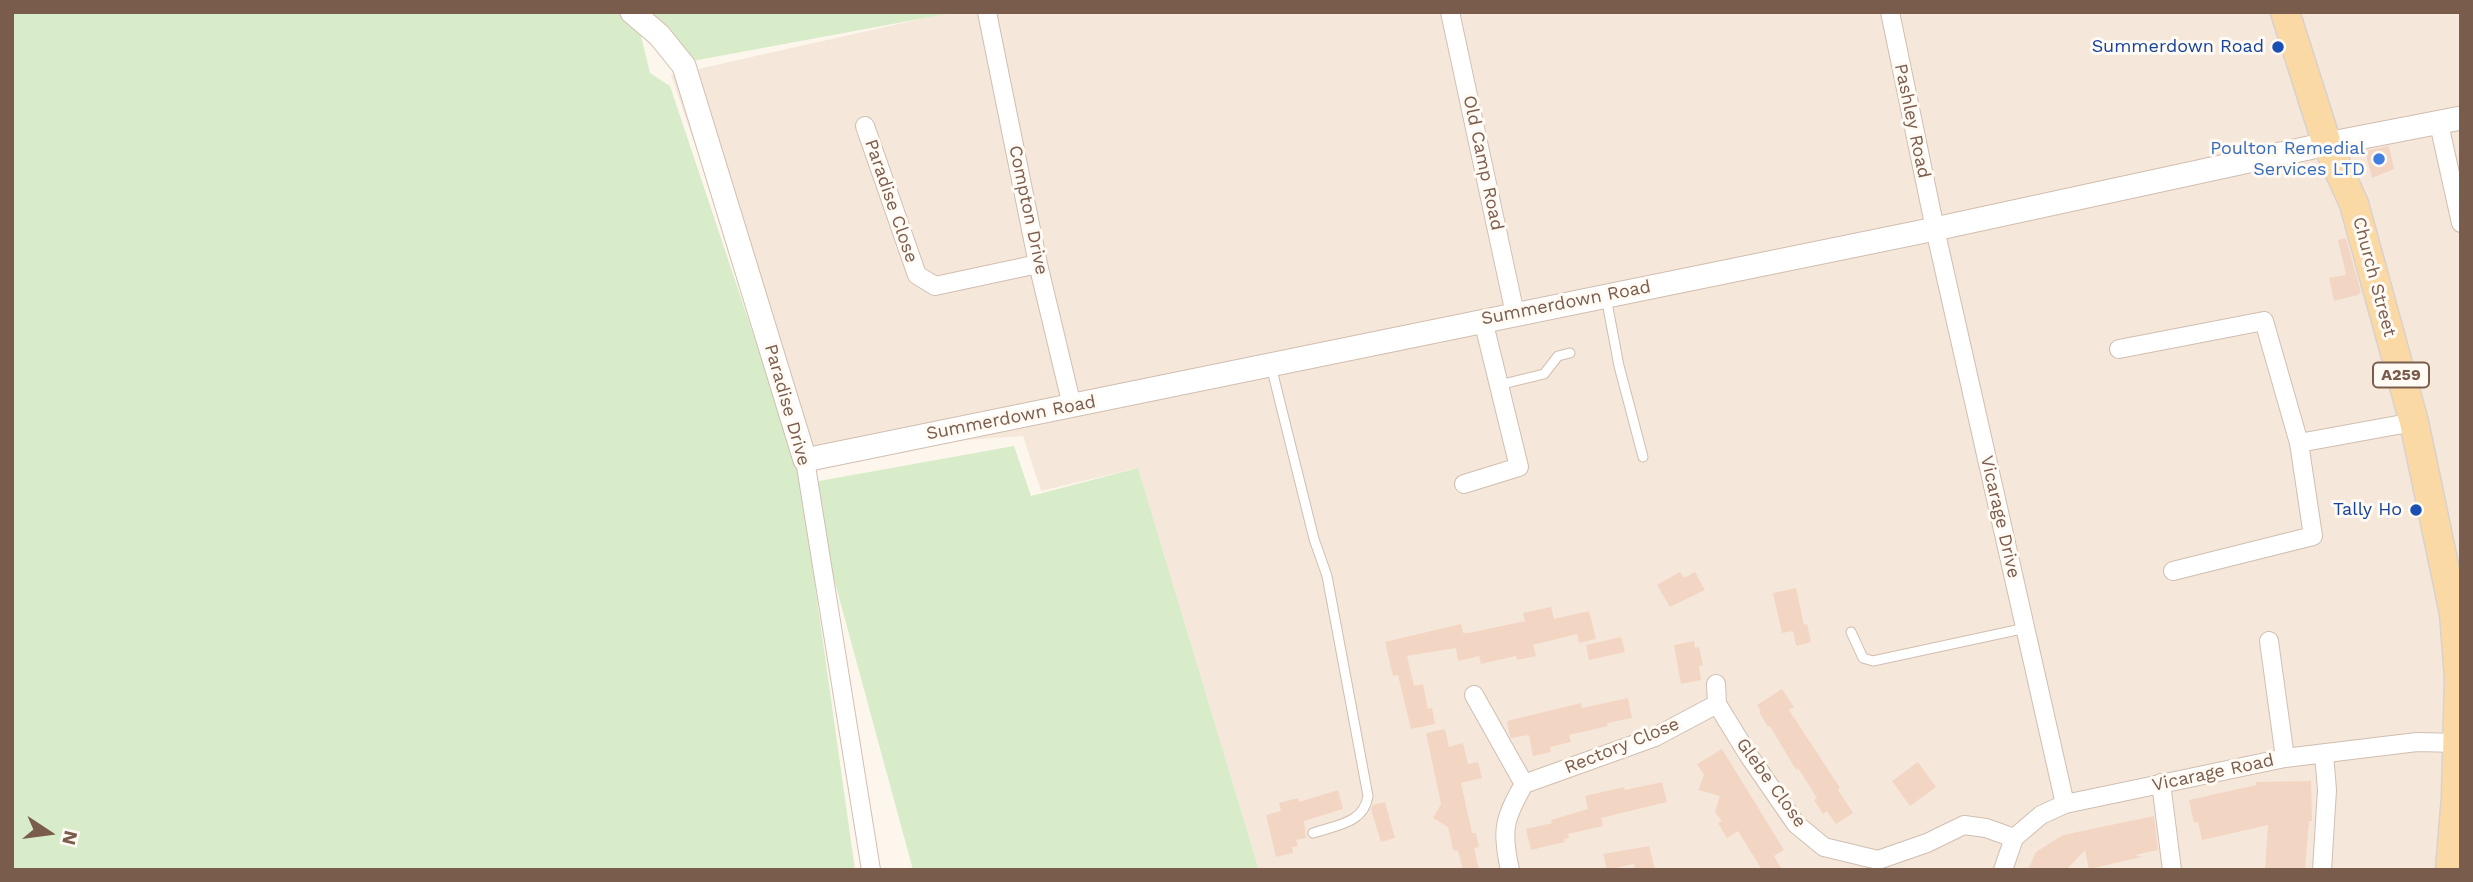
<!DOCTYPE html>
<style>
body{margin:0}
#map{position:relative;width:2473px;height:882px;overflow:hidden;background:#fdf6ec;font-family:"Work Sans",sans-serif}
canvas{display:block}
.frame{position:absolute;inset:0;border:14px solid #7a5c4d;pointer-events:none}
.north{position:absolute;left:14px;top:798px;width:70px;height:70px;-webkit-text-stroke:5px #fffaf3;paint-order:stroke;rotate:103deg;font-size:19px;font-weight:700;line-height:28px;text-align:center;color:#7a5c4d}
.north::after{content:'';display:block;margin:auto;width:24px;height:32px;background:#7a5c4d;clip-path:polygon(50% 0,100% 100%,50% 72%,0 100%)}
</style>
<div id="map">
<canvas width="2473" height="882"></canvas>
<div class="frame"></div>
<div class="north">N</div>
</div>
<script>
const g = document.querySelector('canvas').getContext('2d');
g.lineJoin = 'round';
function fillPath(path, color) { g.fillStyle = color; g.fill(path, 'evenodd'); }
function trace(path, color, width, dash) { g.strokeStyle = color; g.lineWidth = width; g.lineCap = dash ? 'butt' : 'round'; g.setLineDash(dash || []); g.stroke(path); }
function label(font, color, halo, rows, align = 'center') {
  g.font = font + ' "Work Sans",sans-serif'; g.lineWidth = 6; g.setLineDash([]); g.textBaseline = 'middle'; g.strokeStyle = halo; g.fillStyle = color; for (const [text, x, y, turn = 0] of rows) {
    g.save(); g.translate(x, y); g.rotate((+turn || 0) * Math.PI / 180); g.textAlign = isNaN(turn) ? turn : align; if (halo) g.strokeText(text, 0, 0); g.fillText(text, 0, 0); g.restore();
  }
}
fillPath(new Path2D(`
 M952 12H2461V870H1259L1138 468 1041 491 1023 436 800 452 671 75Z`), '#f5e8da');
fillPath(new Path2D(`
 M12 12H635L650 73 670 86 799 471 855 870H12Z
 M638 12H952V13L676 64Z
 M1014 446 1031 496 1138 468 1259 870H913L808 483Z`), '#d8ecc9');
fillPath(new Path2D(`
 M2389 146 2394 169 2372 178 2365 151Z
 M2346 238 2361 292 2358 295 2334 301 2329 278 2346 275 2338 240Z
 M1680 572 1684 578 1695 572 1705 590 1670 607 1657 585Z
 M1796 588 1804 625 1807 624 1811 642 1796 646 1793 631 1782 633 1773 593Z
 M1551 607 1554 619 1589 611 1596 639 1579 643 1577 634 1533 645 1536 656 1517 660 1516 656 1481 664 1479 656 1458 661 1456 648 1407 656 1414 686 1423 684 1428 709 1432 708 1435 724 1411 729 1398 675 1393 676 1385 642 1461 624 1463 633H1469L1525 621 1523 613Z
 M1621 637 1625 652 1589 660 1586 645Z
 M1694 641 1695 648 1699 647 1703 665 1699 666 1701 680 1681 684 1674 645Z
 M1782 689 1794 707 1789 710 1840 788 1838 790 1853 813 1836 824 1827 811 1823 814 1814 800 1817 798 1798 768 1796 770 1770 726 1768 727 1759 712 1761 711 1757 705Z
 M1628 698 1632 718 1607 723 1608 726 1569 735 1571 742 1550 747 1551 752 1533 756 1529 735 1511 738 1510 736 1507 721 1581 703 1582 708Z
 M1445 729 1449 747 1463 743 1468 764 1478 762 1482 778 1461 783 1472 833H1476L1479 847 1474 848 1479 870H1463L1458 851 1453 850 1448 827 1433 818 1441 804 1426 733Z
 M1722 749 1784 850 1774 856 1782 870H1762L1738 831 1727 838 1718 823 1722 821 1715 812 1720 796 1698 790 1704 775 1697 764Z
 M1918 762 1936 787 1910 806 1892 781Z
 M2311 781 2312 821H2309L2305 870H2265L2268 825 2202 840 2198 822 2194 823 2189 800 2256 785V782Z
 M1662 782 1667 802 1601 818 1603 826 1568 834 1569 838 1564 839 1565 842 1531 850 1526 829 1552 823 1551 820 1588 809 1585 796 1624 787 1625 790Z
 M1338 790 1343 809 1304 821 1306 838 1296 840 1298 846 1292 847 1293 853 1276 857 1266 815 1281 811 1279 803 1298 798 1299 802Z
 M1385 802 1395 838 1381 842 1371 809 1373 805Z
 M2154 816 2158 850 2135 855 2142 857 2089 869 2085 850 2066 870H2028L2036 852 2063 835Z
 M1649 846 1655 870H1635L1634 864 1607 870 1603 854Z`), '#f3d5c3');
const service = new Path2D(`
 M1606 297 1619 366 1643 457
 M1271 366 1314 539 1327 576 1368 796C1364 823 1337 825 1313 833
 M1499 385 1544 374 1558 356 1570 353
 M1851 632 1863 658 1873 661 2026 628`);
const minor = new Path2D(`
 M987 12 1038 264 1072 406
 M1450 12 1515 314
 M1890 12 1935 229 2065 804
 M2439 124 2461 223
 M865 126 917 275 935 286 1038 264
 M2119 349 2264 321 2299 443 2414 422
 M805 460 871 870
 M1464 484 1519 467 1483 320
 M2173 571 2313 536 2299 443
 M2269 641 2285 758
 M1716 684 1717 704 1749 756 1796 824 1824 847 1878 860 1927 843 1964 825 1986 828 2014 838
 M1474 695 1524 784 1655 737 1717 704
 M2161 783 2172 870
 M1510 870C1501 830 1504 819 1524 784
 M2003 870 2014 838 2041 815 2065 804 2285 758 2417 742 2458 743
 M2322 870 2327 790 2324 754`);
const tertiary = new Path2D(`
 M632 12 659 35 684 66 805 460 1935 229 2327 144 2461 118`);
const primary = new Path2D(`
 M2285 12 2327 144 2354 204 2414 422 2454 613 2459 678 2456 797 2450 870`);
trace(service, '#d1beb0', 11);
trace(minor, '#d1beb0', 20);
trace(tertiary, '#d1beb0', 25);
trace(primary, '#dad1cd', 31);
trace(service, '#fff', 9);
trace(minor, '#fff', 18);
trace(tertiary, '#fff', 23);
trace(primary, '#fbd9a5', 28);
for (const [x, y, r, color] of [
 [2278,47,7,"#1a4fb4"],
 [2379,159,7,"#3f7fe0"],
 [2416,510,7,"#1a4fb4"]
]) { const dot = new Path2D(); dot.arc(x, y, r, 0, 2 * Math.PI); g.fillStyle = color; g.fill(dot); trace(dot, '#fffaf3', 2.5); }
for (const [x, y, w] of [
 [2401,375,56]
]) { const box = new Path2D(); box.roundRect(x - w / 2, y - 12.5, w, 25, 5); g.fillStyle = '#fffaf3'; g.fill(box); trace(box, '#7a5c4d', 2); }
label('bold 16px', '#7a5c4d', null, [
 ["A259",2401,375]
]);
label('18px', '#164399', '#fffaf3', [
 ["Summerdown Road",2264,47],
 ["Tally Ho",2402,510]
], 'right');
label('18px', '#7a5c4d', '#fffaf3', [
 ["Pashley Road",1912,121,78],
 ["Old Camp Road",1483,163,78],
 ["Paradise Close",891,201,71],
 ["Compton Drive",1028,210,78],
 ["Church Street",2374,277,75],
 ["Summerdown Road",1566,303,-11],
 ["Paradise Drive",787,405,74],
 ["Summerdown Road",1011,418,-11],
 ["Vicarage Drive",2000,517,77],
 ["Rectory Close",1622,746,-22],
 ["Vicarage Road",2213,773,-12],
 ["Glebe Close",1771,783,54]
]);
label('18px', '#366cbe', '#fffaf3', [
 ["Poulton Remedial",2365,149],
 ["Services LTD",2365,170]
], 'right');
</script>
